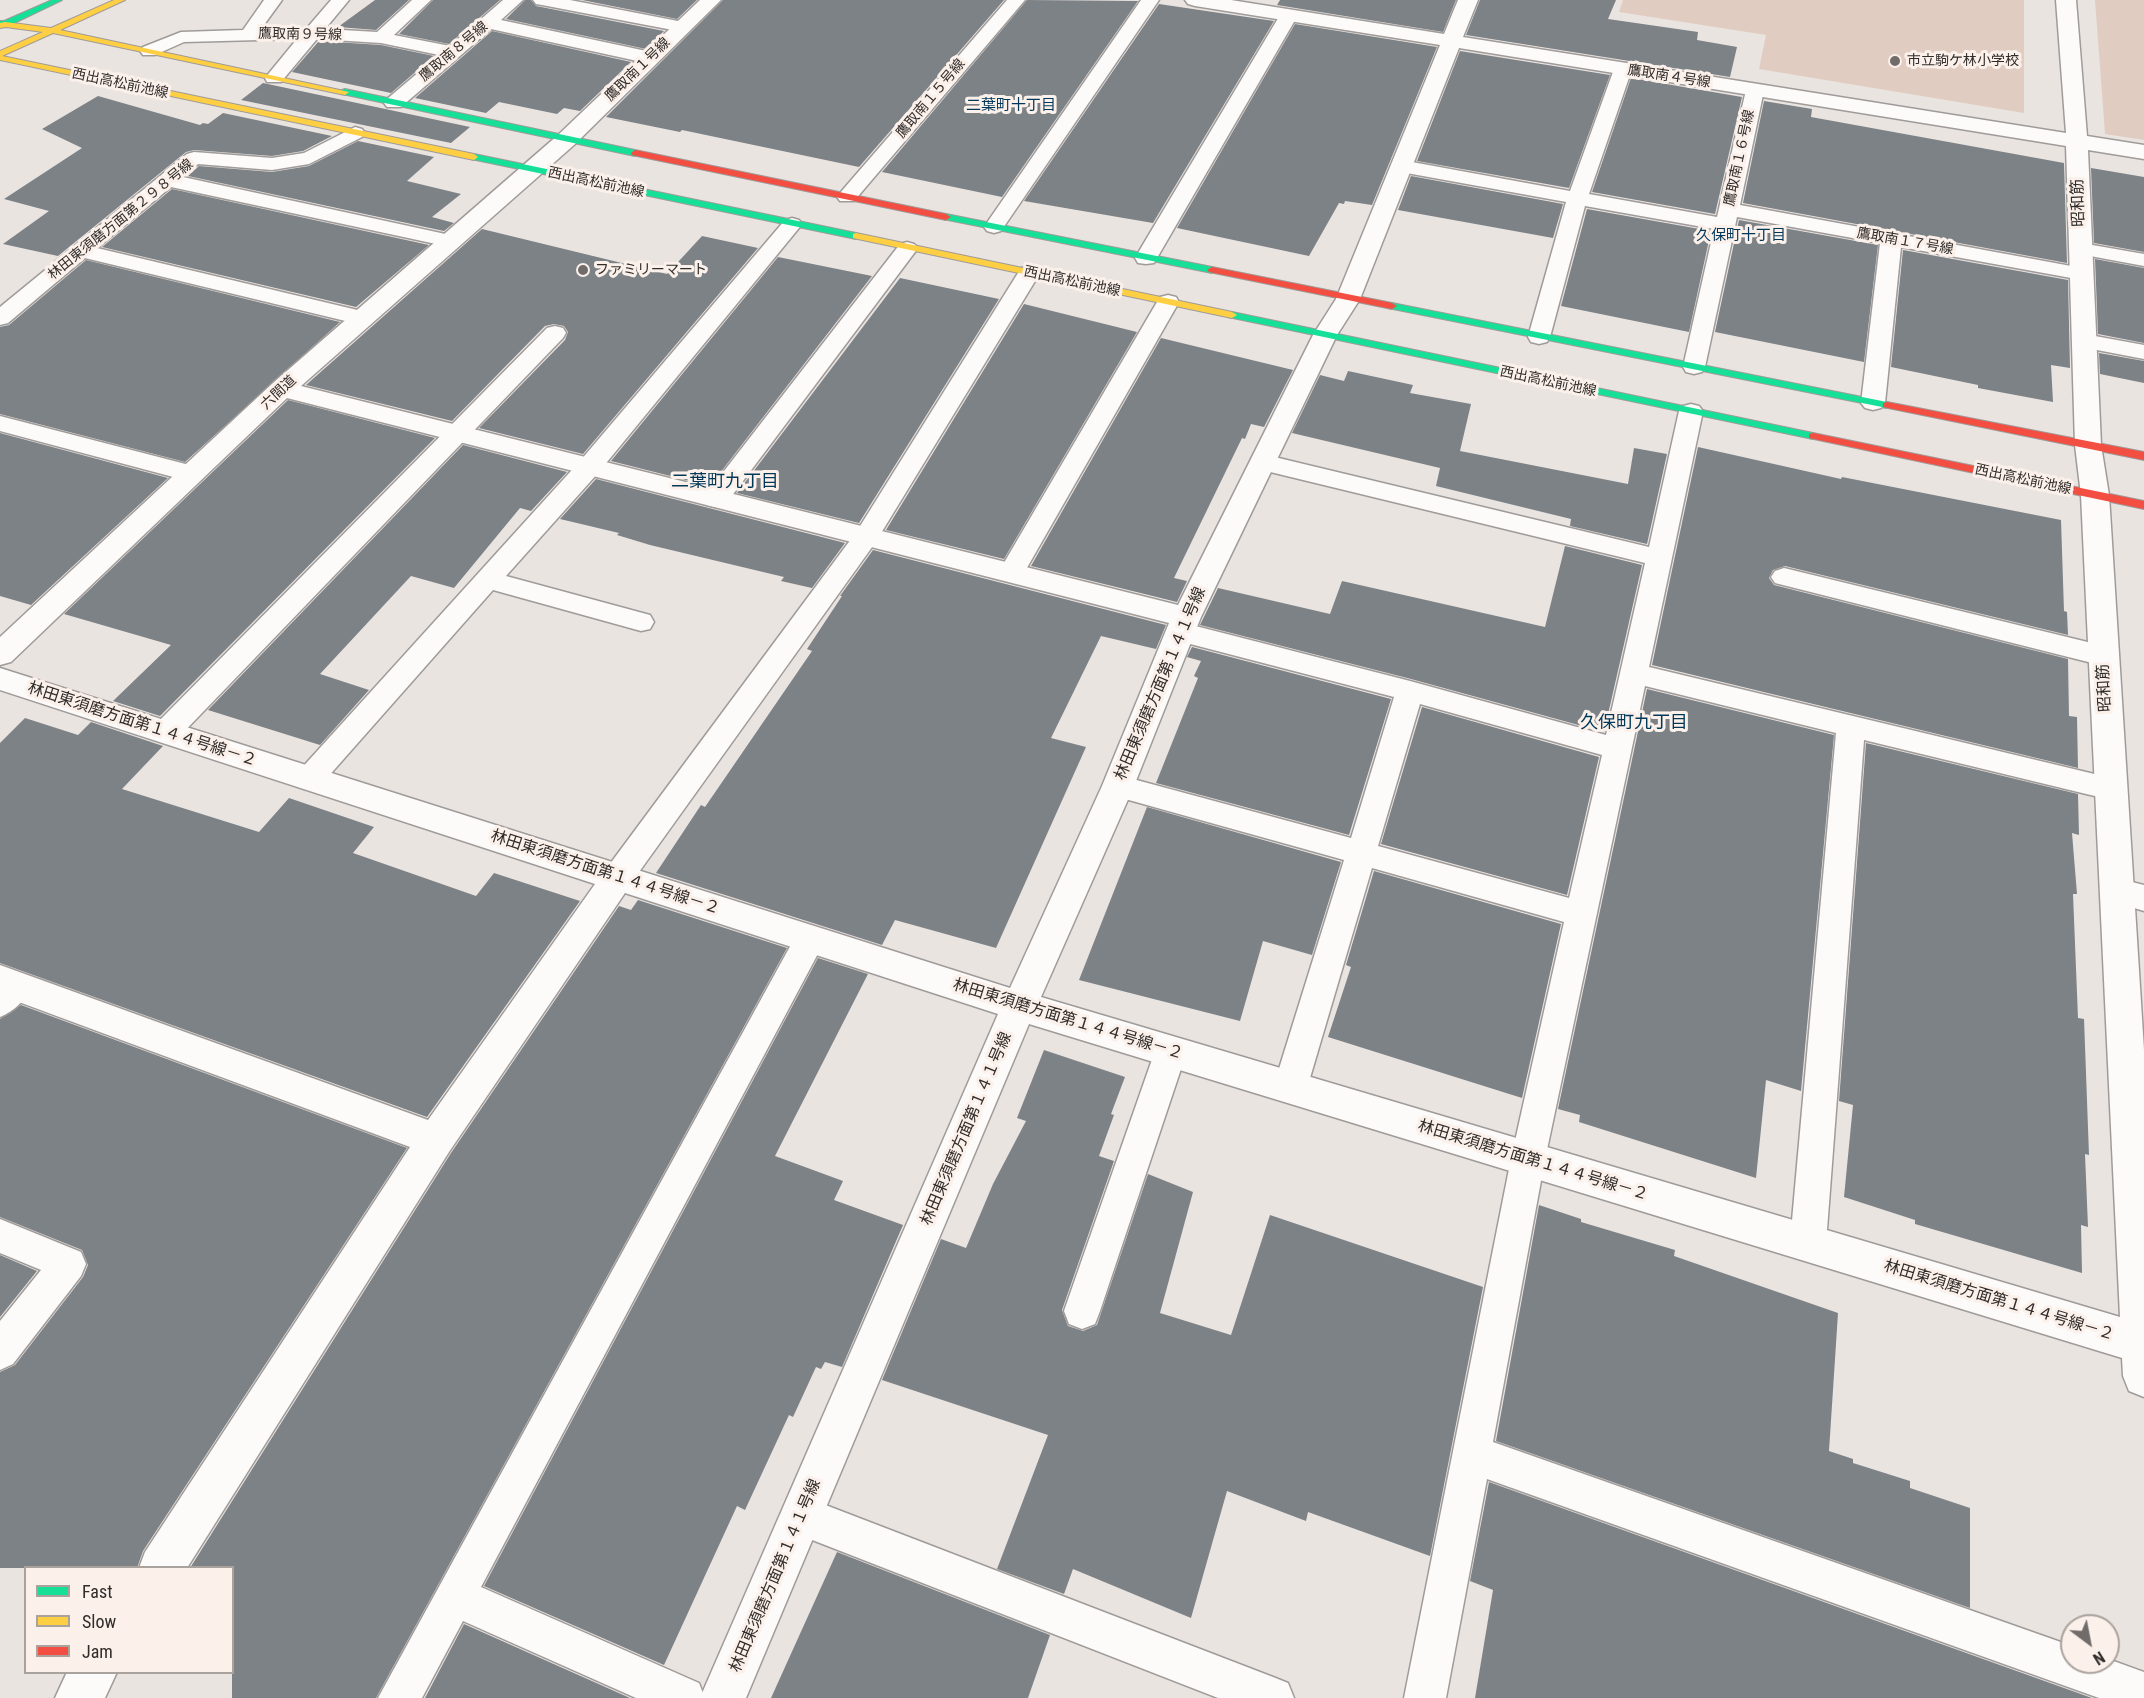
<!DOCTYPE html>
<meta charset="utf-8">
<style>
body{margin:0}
#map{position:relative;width:2144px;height:1698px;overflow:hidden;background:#eae4e1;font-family:"Roboto Condensed",sans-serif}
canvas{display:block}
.legend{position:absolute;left:24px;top:1566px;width:210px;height:108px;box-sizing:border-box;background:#fbf0ea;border:2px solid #aaa29d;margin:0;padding:8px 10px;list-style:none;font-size:18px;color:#302c2a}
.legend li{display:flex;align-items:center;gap:12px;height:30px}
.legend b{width:30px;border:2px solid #aaa29d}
.north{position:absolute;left:2060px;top:1614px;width:60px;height:60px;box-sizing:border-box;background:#fbf0ea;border:2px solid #aaa29d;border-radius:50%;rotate:148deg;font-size:16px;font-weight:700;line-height:24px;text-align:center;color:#302c2a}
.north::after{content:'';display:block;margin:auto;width:21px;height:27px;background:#716c6a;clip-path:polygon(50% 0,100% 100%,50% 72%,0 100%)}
</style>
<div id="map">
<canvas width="2144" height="1698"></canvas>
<ul class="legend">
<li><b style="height:8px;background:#16e098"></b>Fast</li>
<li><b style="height:8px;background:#ffcf43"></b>Slow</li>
<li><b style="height:8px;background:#f24e42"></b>Jam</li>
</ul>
<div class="north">N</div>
</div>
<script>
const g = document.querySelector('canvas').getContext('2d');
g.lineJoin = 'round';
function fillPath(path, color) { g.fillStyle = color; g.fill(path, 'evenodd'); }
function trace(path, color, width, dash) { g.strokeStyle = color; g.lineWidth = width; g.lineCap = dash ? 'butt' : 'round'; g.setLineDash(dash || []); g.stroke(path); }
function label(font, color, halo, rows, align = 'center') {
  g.font = font + ' "Roboto Condensed","Noto Sans JP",sans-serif'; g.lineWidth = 6; g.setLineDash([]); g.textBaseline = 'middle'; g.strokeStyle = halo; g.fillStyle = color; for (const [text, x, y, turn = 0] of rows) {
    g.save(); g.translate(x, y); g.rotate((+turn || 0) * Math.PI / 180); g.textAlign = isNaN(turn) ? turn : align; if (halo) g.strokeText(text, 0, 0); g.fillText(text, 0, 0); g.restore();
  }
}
fillPath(new Path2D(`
 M1623 0H2024V113L1759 69 1766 35 1619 12Z
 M2095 0H2144V140L2105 134Z`), '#e1ccc2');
fillPath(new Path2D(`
 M375 0H409L376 30 338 27Z
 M433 0H500L449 44 399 34Z
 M525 0H531L536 6 664 31 646 49 506 19Z
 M582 0H697L677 19Z
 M723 0H1004L859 167 682 130 680 132 606 117Z
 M1027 0 1138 1 1002 197 882 172Z
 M1280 0H1456L1443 32 1277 5Z
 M1480 0H1616L1608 19 1698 32 1697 40 1737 47 1730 77 1466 35Z
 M1159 4 1274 21 1153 223 1024 201Z
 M1295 24 1437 47 1372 205 1345 201 1344 204 1339 203 1309 256 1177 228Z
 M492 31 631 62 580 111 564 108 557 114 499 102 486 113 415 98Z
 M319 41 381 45 434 56 391 93 292 72Z
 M1460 51 1610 75 1569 188 1417 161Z
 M1631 78 1742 97 1715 214 1592 192Z
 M263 83 470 127 451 143 241 100Z
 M98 96 200 125 203 123 208 124 223 113 332 136 303 151 272 156 194 150 186 152 58 256 3 244 49 211 4 199 82 148 42 129Z
 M1764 101 1812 109 1811 117 2064 163 2067 263 1743 203Z
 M358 141 434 157 407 181 461 194 432 217 454 223 444 231 188 176 199 166 272 172 309 166Z
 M2091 168 2144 177V252L2094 243Z
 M1411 176 1563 204 1553 238 1398 210Z
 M172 189 429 245 356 307 102 247Z
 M1587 209 1711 231 1689 332 1561 306Z
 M1739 220 1878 245 1864 362 1715 332Z
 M482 229 667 274 702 236 758 248 583 454 479 428 565 340 568 332 564 326 554 324 545 326 452 421 306 385Z
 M1903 250 2068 280 2070 368 2051 365 2053 402 1978 388V385L1891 367Z
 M778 257 872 276 710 486 611 461Z
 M2095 259 2144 268V343L2098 334Z
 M86 260 340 322 185 462 0 414V327L9 325Z
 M900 278 999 299 859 523 737 493Z
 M1024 304 1137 332 1004 559 886 530Z
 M1161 338 1293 370 1264 427 1251 424 1245 439 1242 438 1174 578 1187 581 1177 602 1031 566Z
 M2099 353 2144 361V383L2100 374Z
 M1348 371 1413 385 1410 393 1471 404 1460 451 1628 484 1634 448 1667 454 1647 544 1570 526 1571 519 1436 486 1440 468 1292 433 1320 375 1344 381Z
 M288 400 435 438 160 716 113 701 171 645 64 614Z
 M0 433 168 478 31 605 0 596Z
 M463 445 567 472 531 511 520 508 454 588 411 576 320 674 369 690 320 745 208 710Z
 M1698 447 1841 479 1842 477 2061 520 2064 611 2067 612 2068 635 1785 566 1773 570 1769 578 1774 585 2068 659 2069 716 2077 717 2078 768 1652 665Z
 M596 479 845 543 812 588 781 581 784 577 650 545 617 535 619 533 560 519Z
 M1565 546 1642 565 1604 732 1411 679 1200 625 1218 588 1330 614 1342 581 1545 627Z
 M873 550 1166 625 1156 649 1101 636 1051 738 1086 747 996 948 895 920 882 945 656 873 701 805 705 807 812 651 807 649 842 596H840Z
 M1192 647 1391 699 1349 835 1156 783 1198 678 1194 676 1201 661 1187 657Z
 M1647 689 1834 735 1801 1091 1766 1080 1756 1178 1579 1122 1580 1115 1558 1109Z
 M1422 707 1599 757 1567 895 1381 844Z
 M25 718 78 735 91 722 163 746 122 789 259 832 289 798 374 827 353 853 476 896 494 873 580 901 427 1117 0 963V743Z
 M1866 743 2078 794 2079 835 2072 833 2077 894H2073L2078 1018 2084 1019 2089 1155 2085 1154 2088 1227 2081 1225 2082 1273 1915 1224V1220L1844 1197 1853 1105 1839 1101Z
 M1147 807 1341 862 1312 955 1263 941 1240 1021 1079 980Z
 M1374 871 1561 924 1522 1098 1328 1037 1351 967 1346 965Z
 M638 900 787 948 376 1698H232V1568H190L451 1153 619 906 631 910Z
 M818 958 868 974 775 1156 843 1181 834 1200 903 1225 842 1367 825 1362 821 1369 816 1367 793 1417 789 1415 745 1510 737 1506 664 1665 484 1586Z
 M21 1005 407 1148 143 1551 137 1568H0V1372L15 1365 83 1277 88 1265 82 1250 0 1217V1019Z
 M1044 1050 1125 1077 1111 1114 1114 1115 1099 1156 1114 1161 1062 1310 1068 1326 1083 1331 1097 1325 1148 1174 1193 1192 1160 1313 1231 1335 1270 1215 1483 1287 1430 1556 1308 1512 1306 1521 1227 1491 1191 1618 1073 1569 1064 1594 997 1569 1048 1435 882 1380 941 1239 966 1248 993 1184 1026 1121 1017 1118Z
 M1539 1205 1581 1219V1222L1675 1250 1674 1256 1838 1313 1829 1451 1853 1459V1463L1910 1481V1488L1970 1508V1608L1496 1441Z
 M0 1255 37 1271 0 1317Z
 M1489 1482 2092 1698H1475L1493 1590 1470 1581Z
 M837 1552 1050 1635 1028 1698H771Z
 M464 1624 630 1698H425Z`), '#7d8286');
const lane = new Path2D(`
 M264 0H282L261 29 307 28 331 0H349L325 29 377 32 412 0H431L394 35 450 46 503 0H523L501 20 651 52 657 54 660 58 657 62 651 64 491 29 401 107H387L384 103 387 99 439 55 381 43 317 39 281 82H267L265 78 297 39 184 42 155 55H143L140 51 143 47 181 32 243 30Z
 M533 0H570L683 22 689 23 692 27 689 31 683 32 542 5 536 4Z
 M1007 0H1025L854 201H840L837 197 840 193Z
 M1141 0H1159L1001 231 994 233 987 231 984 227Z
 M1289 10 1295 11 1298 15 1157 258 1154 263 1146 264 1138 263 1135 258 1280 15 1283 11Z
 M1623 63 1630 65 1632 69 1589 194 1717 217 1746 90 1748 86H1762L1764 90 1740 205 2082 268 2090 269 2093 274 2090 279 2082 280 1901 247 1885 403 1881 408 1873 410 1865 408 1861 403 1880 243 1737 217 1705 367 1702 372 1694 374 1686 372 1683 367 1714 229 1585 206 1550 337 1547 342 1539 344 1531 342 1528 337 1566 202 1401 172 1394 170 1391 166 1394 162 1401 160 1570 191 1614 69 1616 65Z
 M355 127 362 129 365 133 362 137 309 164 272 170 198 164 183 177 450 235 457 237 461 241 457 245 450 247 171 187 97 248 370 313 373 318 370 323 362 325 85 258 8 323 0 325V307L187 154 194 152 272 158 304 153Z
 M792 218 799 220 802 224 799 228 598 473 506 576 650 615 654 622 650 629 641 631 493 590 319 787 309 790 299 787 295 779 299 771 580 461 785 220Z
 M907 242 914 244 918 248 725 505 716 507 707 505 704 499 707 493 900 244Z
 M2081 243 2144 254V266L2074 253 2070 249 2074 245Z
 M1029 267 1037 268 1040 273 875 543 629 886 618 889 607 886 603 877 607 868 857 531 1018 273 1021 268Z
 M1168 295 1176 297 1179 302 1024 573 1020 579 1011 582 1002 579 998 573 1157 302 1160 297Z
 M555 326 563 328 566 333 563 338 176 740 166 743 156 740 152 732 156 724 547 328Z
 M2084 334 2144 345V359L2076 346 2073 341 2076 336Z
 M1691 404 1699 406 1703 411 1649 667 2111 778 2121 781 2126 789 2121 797 2111 800 1864 740 1826 1243 1821 1255 1808 1260 1795 1255 1790 1243 1836 733 1645 686 1545 1159 1493 1442 2072 1646V1662H2108V1659L2144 1672V1698H2099L1487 1479 1446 1698H1404L1511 1159 1564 922 1372 868 1307 1088 1302 1099 1290 1103 1278 1099 1273 1088 1344 860 1118 797 1108 794 1103 786 1108 778 1118 775 1351 838 1394 697 1171 639 1167 632 1171 625 1180 622 1410 681 1606 735 1645 563 1262 470 1253 468 1250 462 1253 456 1262 454 1649 547 1679 411 1683 406ZM1420 704 1602 755 1569 898 1378 846Z
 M0 416 201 468 204 474 201 480 192 482 0 431Z
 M1784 568 2104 646 2114 649 2118 656 2114 663 2104 666 1775 583 1771 577 1775 571Z
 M2116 878 2144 885V911L2105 899 2101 890 2105 881Z
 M810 926 821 930 826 939 821 948 481 1587 699 1683 705 1698H636L463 1621 422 1698H378L799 930Z
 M16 972 27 976 32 986C25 1000 15 1011 0 1017V981L5 976Z
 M1171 1037 1183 1041 1187 1051 1100 1311 1095 1324 1082 1329 1069 1324 1064 1311 1155 1051 1159 1041Z
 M0 1219 81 1252 86 1264 81 1276 13 1364 0 1370V1321L41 1270 0 1253Z
 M802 1496 1273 1677 1288 1683 1294 1698H1218L802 1536 788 1530 782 1516 788 1502Z`);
const street = new Path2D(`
 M700 0H721L574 145 301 386 1178 605 1313 335 1336 299 1440 45 1195 6 1188 4 1185 0H1231L1444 34 1458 0H1478L1463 37 2066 133 2056 0H2076L2087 136 2144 145V159L2088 150 2101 445 2109 495 2144 1050V1397L2129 1391 2123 1376 2122 1358 1029 1024 746 1698H700L998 1014 625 893 449 1152 187 1568H139L145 1552 410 1147 0 995V965L428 1120 595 884 0 690V668L1010 988 1102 786 1169 623 287 398 11 662 0 665V637L273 383 558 135ZM1459 48 2066 146 2075 445 2081 495 2120 1317 1041 997 1134 786 1201 617 1337 335 1360 299Z
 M67 1672H117L105 1698H55Z`);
const fast = new Path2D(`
 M52 0H62L8 26 0 25V21H4Z
 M345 89 635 150 639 153 635 156 342 94V90Z
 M474 154 856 233 861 236 856 239 471 159 470 157Z
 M946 214 1212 267 1217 270 1212 273 943 219V215Z
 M1392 303 1887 402 1892 405 1887 408 1388 308V304Z
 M1232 312 1813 433 1818 436 1813 439 1228 317V313Z`);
const slow = new Path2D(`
 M114 0H125L60 30 349 92 345 95 53 33 2 56 474 154 478 157 474 160 0 60V51L43 32 6 27 0 28V23L5 22 51 28Z
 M856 233 1232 312 1237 315 1232 318 853 238V234Z`);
const jam = new Path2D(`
 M635 150 946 214 951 217 946 220 632 155 631 153Z
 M1212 267 1392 303 1397 306 1392 309 1209 272 1207 270Z
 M1887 402 2144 452V460L1883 407V403Z
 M1813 433 2144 501V509L1809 438V434Z`);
trace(lane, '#9f9b99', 3);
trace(street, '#9f9b99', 3);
trace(fast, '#9f9b99', 2);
trace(slow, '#9f9b99', 2);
trace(jam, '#9f9b99', 2);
fillPath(lane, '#fcfbfa');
fillPath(street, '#fcfbfa');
fillPath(fast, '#16e098');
fillPath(slow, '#ffcf43');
fillPath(jam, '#f24e42');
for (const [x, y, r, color] of [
 [1895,61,6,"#716c6a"],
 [583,270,6,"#716c6a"]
]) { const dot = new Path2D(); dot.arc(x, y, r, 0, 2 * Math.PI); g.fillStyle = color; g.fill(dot); trace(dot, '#fbf0ea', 2); }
label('14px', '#302c2a', '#fbf0ea', [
 ["鷹取南９号線",300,35,1],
 ["鷹取南８号線",454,52,-40],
 ["鷹取南１号線",638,70,-44],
 ["鷹取南４号線",1669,77,9],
 ["西出高松前池線",120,84,12],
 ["鷹取南１５号線",931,99,-50],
 ["鷹取南１６号線",1740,158,-78],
 ["西出高松前池線",596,183,12],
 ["林田東須磨方面第２９８号線",121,220,-39],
 ["鷹取南１７号線",1905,242,10],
 ["西出高松前池線",1072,282,12],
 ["西出高松前池線",1548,382,12],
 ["六間道",279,393,-43],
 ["西出高松前池線",2023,480,12]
]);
label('14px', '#302c2a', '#fbf0ea', [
 ["市立駒ケ林小学校",1907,61],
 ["ファミリーマート",595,270]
], 'left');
label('15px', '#003859', '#fbf0ea', [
 ["二葉町十丁目",1011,106],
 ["久保町十丁目",1741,236]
]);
label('16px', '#302c2a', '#fbf0ea', [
 ["昭和筋",2079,203,-92],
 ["林田東須磨方面第１４１号線",1161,684,-67],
 ["昭和筋",2105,688,-93],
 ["林田東須磨方面第１４４号線－２",142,725,18],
 ["林田東須磨方面第１４４号線－２",605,873,18],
 ["林田東須磨方面第１４４号線－２",1068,1020,17],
 ["林田東須磨方面第１４１号線",967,1129,-67],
 ["林田東須磨方面第１４４号線－２",1533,1161,17],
 ["林田東須磨方面第１４４号線－２",1999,1301,17],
 ["林田東須磨方面第１４１号線",776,1576,-67]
]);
label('18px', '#003859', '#fbf0ea', [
 ["二葉町九丁目",725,482],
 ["久保町九丁目",1634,723]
]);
</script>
